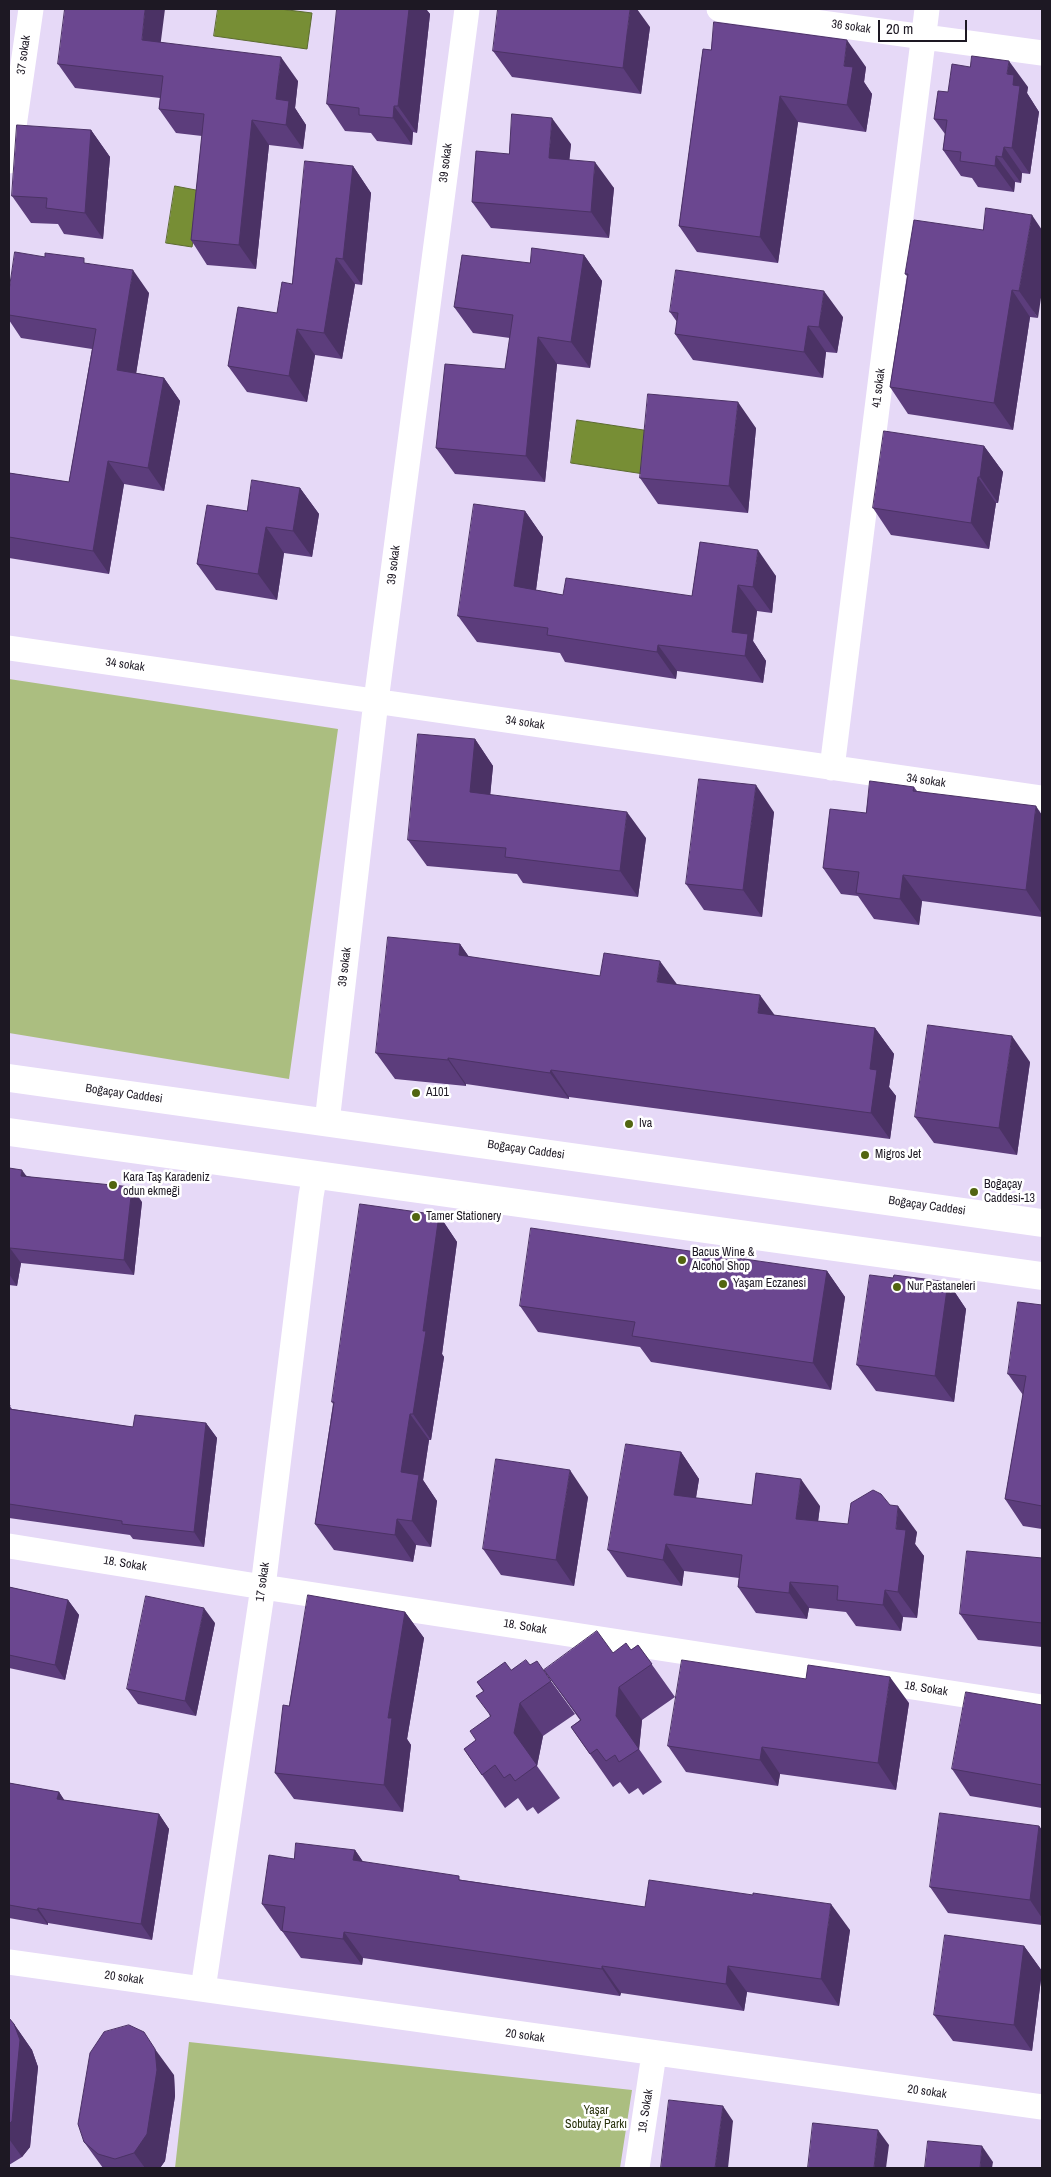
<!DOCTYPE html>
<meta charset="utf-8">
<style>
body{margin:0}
#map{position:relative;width:1051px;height:2177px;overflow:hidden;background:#e6d9f7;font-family:"Archivo Narrow",sans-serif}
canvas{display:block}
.frame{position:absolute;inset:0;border:10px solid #1d1823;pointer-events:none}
.scale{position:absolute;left:878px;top:20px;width:89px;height:22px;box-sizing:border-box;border:2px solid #1d1823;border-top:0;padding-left:6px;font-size:15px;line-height:18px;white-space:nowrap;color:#1d1823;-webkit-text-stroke:4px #fff;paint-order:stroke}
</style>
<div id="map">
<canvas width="1051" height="2177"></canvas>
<div class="frame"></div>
<div class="scale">20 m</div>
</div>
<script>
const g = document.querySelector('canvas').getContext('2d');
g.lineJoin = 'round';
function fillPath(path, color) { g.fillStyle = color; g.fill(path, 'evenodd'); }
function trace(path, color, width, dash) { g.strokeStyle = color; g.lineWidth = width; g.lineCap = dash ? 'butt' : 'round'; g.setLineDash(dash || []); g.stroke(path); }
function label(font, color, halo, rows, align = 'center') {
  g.font = font + ' "Archivo Narrow",sans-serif'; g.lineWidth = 5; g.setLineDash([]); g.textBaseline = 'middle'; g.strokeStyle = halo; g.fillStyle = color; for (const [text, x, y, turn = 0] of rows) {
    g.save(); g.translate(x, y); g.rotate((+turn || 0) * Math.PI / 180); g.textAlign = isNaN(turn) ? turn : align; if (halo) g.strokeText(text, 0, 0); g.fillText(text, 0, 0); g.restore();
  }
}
fillPath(new Path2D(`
 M9 679 338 729 289 1079 9 1033Z
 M189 2042 632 2090 620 2168H175Z`), '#abbe80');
const water = new Path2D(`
 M218 9H280L312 13 307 49 214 36Z
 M175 186 201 191 192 247 166 243Z
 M577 420 650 431 644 474 571 463Z`);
fillPath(water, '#778e35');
trace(water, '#5c6b30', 1);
trace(new Path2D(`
 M719 9 1042 53
 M9 161 31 9
 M9 648 1042 798
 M832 768 927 9
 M327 1122 376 701 467 9
 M9 1546 263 1587 1042 1707
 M9 1962 1042 2107
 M203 1989 263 1587 311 1196 315 1174
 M637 2168 654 2054`), '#fff', 25);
trace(new Path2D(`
 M9 1078 1042 1223
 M9 1132 1042 1276`), '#fff', 28);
fillPath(new Path2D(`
 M337 9H426L430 14 417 133 413 132 412 145 377 141 371 133 345 131 327 104Z
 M650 27 641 94 512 77 493 51Z
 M161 42 298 81 295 108 306 125 303 149 269 145 256 269 207 265 191 240 202 136 176 133 159 109 160 98 75 88 58 64Z
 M703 49 866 67 864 82 872 94 866 132 798 122 778 263 697 252 679 226Z
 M1028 87 1027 93 1039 112 1030 174 1022 173 1021 183 1015 182 1014 192 978 187 972 178 961 176 943 150 945 134 934 119 948 92Z
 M91 130 110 157 103 239 64 234 58 224 31 223 12 196Z
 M571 144 569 160 614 188 609 238 491 228 472 202 509 154Z
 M353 166 371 193 362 285 355 284 342 359 315 355 307 402 247 392 228 366 277 313 292 284Z
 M983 230 1038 318 1030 317 1013 430 908 414 890 387 907 276 905 274Z
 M584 255 602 281 590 368 557 364 545 482 455 474 436 448 505 369 510 338 473 333 454 307 530 263Z
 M88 263 149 293 136 373 164 378 180 401 164 491 124 484 109 574 9 558V473L69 482 92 349 21 338 9 320V291Z
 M670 312 843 317 837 353 826 352 823 378 693 360 675 334 677 322Z
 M756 428 748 513 658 504 640 478Z
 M984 446 1003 472 998 503H996L989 549 891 535 873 508Z
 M300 488 319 514 312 557 284 553 277 600 216 590 197 564 247 511Z
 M525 511 543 537 536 590 563 595 692 596 700 542 776 576 772 613 757 611 753 641 766 661 763 683 677 671 676 679 565 662 560 653 477 642 458 616Z
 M475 739 493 766 490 795 646 838 638 897 523 883 517 874 427 866 408 840Z
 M914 787 917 791 1042 815V917L922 901 919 925 874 919 858 896 841 894 823 868 866 813Z
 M774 812 762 917 704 910 686 884Z
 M460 944 469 957 600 976 677 985 774 1015 875 1028 894 1054 889 1087 896 1096 890 1139 569 1097V1099L466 1084V1086L395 1079 376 1053Z
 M1030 1062 1017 1155 934 1143 915 1117Z
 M9 1168 27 1176 142 1202 134 1275 21 1263 17 1286 9 1285Z
 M439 1215 457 1242 442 1354 444 1357 431 1440H429L423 1480 437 1501 431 1547 416 1545 413 1562 334 1550 315 1524 333 1404 332 1402Z
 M827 1271 845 1297 831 1390 651 1362 640 1347 538 1332 520 1306Z
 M893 1278 948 1282 966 1309 954 1402 876 1391 857 1365Z
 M1042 1305V1529L1023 1526 1005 1499 1023 1395 1008 1374Z
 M9 1405 12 1409 133 1427 206 1423 217 1438 204 1547 133 1539 130 1535 9 1518Z
 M681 1452 699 1479 696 1498 752 1505 820 1506 818 1521 917 1532 915 1544 924 1556 917 1618 903 1617 901 1631 856 1626 846 1612 809 1608 807 1619 756 1613 738 1587 739 1578 684 1571 682 1586 627 1577 608 1550Z
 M588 1497 574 1586 501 1575 483 1549Z
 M1042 1558V1647L978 1640 960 1614Z
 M9 1587 68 1600 79 1615 65 1680 9 1668Z
 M405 1612 424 1638 407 1739 411 1745 403 1812 294 1799 275 1773 289 1706Z
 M215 1623 196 1716 138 1704 127 1689Z
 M638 1645 675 1697 642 1720 639 1749 662 1782 643 1795 638 1788 629 1794 620 1782 613 1787 571 1727 580 1720 544 1670 613 1653 631 1650Z
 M530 1665 551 1681 575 1714 543 1736 537 1766 560 1798 538 1814 533 1807 527 1811 518 1798 505 1808 464 1749 476 1740 490 1717 483 1691 477 1682 511 1670Z
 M909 1703 896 1790 780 1774 778 1786 686 1772 668 1746Z
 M1042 1705V1808L970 1796 952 1769Z
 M9 1783 59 1792 64 1800 159 1814 169 1829 152 1940 48 1923V1925L9 1918Z
 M1039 1826 1042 1830V1925L948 1913 930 1887Z
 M355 1850 363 1862 462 1880 645 1907 850 1930 839 2006 747 1992 744 2011 621 1993 620 1996 363 1958 362 1965 301 1958 282 1931H281L262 1904 294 1859Z
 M1024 1946 1042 1971 1032 2051 953 2041 934 2015Z
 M9 2018 14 2024 32 2050 38 2067 30 2147 22 2157 9 2165Z
 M174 2075 175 2096 165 2161 160 2168H103L84 2142Z`), '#5c3d7c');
fillPath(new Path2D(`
 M145 9H165L158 64 142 40Z
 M409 9H426L430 14 417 133 398 106Z
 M630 9H637L650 27 641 94 623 68Z
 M847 40 866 67 864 82 872 94 866 132 847 105 844 66Z
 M281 57 298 81 295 108 306 125 303 149 286 125 276 99Z
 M1009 61 1028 87 1027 93 1039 112 1030 174 1012 148 1013 85 1007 74Z
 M780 96 798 122 778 263 760 237Z
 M394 106 413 132 412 145 393 118Z
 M552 118 571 144 567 184 549 158Z
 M252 120 269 145 256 269 239 245Z
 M91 130 110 157 103 239 85 213Z
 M1004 147 1022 173 1021 183 1002 157Z
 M996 156 1015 182 1014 192 995 166Z
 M595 162 614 188 609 238 591 212Z
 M353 166 371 193 362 285 343 259Z
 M1032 215 1042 230V291L1038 318 1019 291Z
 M584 255 602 281 590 368 571 342Z
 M336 258 355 284 342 359 324 333Z
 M133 270 149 293 133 393 117 370Z
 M1012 290 1030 317 1013 430 994 403Z
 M824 291 843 317 837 353 819 327Z
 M808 326 826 352 823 378 804 352Z
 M297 329 315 355 307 402 289 376Z
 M538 337 557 364 545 482 526 456Z
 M164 378 180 401 164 491 148 468Z
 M738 402 756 428 748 513 729 486Z
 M984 446 1003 472 998 503 980 477Z
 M108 461 124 484 109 574 93 551Z
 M978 477 996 503 989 549 971 523Z
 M300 488 319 514 312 557 293 531Z
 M525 511 543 537 533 612 514 586Z
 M266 527 284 553 277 600 258 574Z
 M758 550 776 576 772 613 753 587Z
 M738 585 757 611 753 641 766 661 763 683 745 656 732 632Z
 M658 645 677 671 676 679 657 652Z
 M475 739 493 766 488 819 470 792Z
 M756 785 774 812 762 917 743 890Z
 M1036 806 1042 815V914L1026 890Z
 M627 812 646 838 638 897 620 871Z
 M903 875 922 901 919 925 900 899Z
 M460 944 478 970 459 955Z
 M660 961 679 987 657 982Z
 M760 995 779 1021 758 1013Z
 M875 1028 894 1054 889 1087 896 1096 890 1139 871 1113 870 1069Z
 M1012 1036 1030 1062 1017 1155 999 1128Z
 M448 1058 466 1084V1086L448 1060Z
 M551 1070 569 1097V1099L550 1073Z
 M22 1170 33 1185 21 1176Z
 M132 1187 142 1202 134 1275 124 1260Z
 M439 1215 457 1242 442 1354 444 1357 431 1440 413 1414 423 1331Z
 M10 1248 21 1263 17 1286 9 1274V1257Z
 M827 1271 845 1297 831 1390 813 1363Z
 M948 1282 966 1309 954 1402 935 1376Z
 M410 1414 429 1440 423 1480 437 1501 431 1547 412 1521 401 1472Z
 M206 1423 217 1438 204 1547 194 1532Z
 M681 1452 699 1479 692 1521 674 1495Z
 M570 1470 588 1497 574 1586 556 1560Z
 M801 1479 820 1506 815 1546 796 1519Z
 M898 1506 917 1532 915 1544 924 1556 917 1618 898 1592 896 1529Z
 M397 1519 416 1545 413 1562 395 1535Z
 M666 1544 684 1571 682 1586 663 1560Z
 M790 1582 809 1608 807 1619 789 1593Z
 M885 1590 903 1617 901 1631 883 1605Z
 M68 1600 79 1615 65 1680 55 1665Z
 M204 1608 215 1623 196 1716 185 1701Z
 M405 1612 424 1638 407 1739 411 1745 403 1812 384 1785 388 1718Z
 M890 1677 909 1703 896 1790 878 1763Z
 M619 1687 642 1720 639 1750 616 1716Z
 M520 1703 543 1736 537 1766 514 1733Z
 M762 1747 780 1774 778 1786 760 1760Z
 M59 1792 69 1807 57 1799Z
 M159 1814 169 1829 152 1940 141 1924Z
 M1039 1826 1042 1830V1918L1030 1900Z
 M355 1850 373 1876 353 1860Z
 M831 1904 850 1930 839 2006 821 1979Z
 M38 1908 48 1923V1925L37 1910Z
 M344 1932 363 1958 362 1965 343 1939Z
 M1024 1946 1042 1971 1032 2051 1014 2025Z
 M602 1966 621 1993 620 1996 602 1969Z
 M728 1966 747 1992 744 2011 726 1984Z
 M14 2024 32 2050 38 2067 30 2147 22 2157 9 2139Z
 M155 2049 174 2075 175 2096 165 2161 160 2168H145L134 2153Z
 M723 2106 733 2121 728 2168H715Z
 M878 2130 889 2145 886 2168H874Z
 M982 2146 993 2162 992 2168H980Z`), '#4b3265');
const building = new Path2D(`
 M65 9H145L142 40 281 57 276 99 289 101 286 125 252 120 239 245 191 240 204 114 159 109 163 76 58 64Z
 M337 9H409L398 106H394L393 118 359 115V108L327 104Z
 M498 9H630L623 68 493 51Z
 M714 22 847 40 844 66 853 67 847 105 780 96 760 237 679 226 703 49 711 50Z
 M972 56 1009 61 1007 74 1014 75 1013 85 1020 86 1012 148 1004 147 1002 157 996 156 995 166 960 161 961 152 943 150 947 120 934 119 938 91 948 92 952 64 970 67Z
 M512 114 552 118 549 158 595 162 591 212 472 202 476 151 509 154Z
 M17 125 91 130 85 213 46 208 47 198 12 196Z
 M305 161 353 166 343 259 336 258 324 333 297 329 289 376 228 366 238 307 277 313 282 282 292 284Z
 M986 208 1032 215 1019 291 1012 290 994 403 890 387 908 274H905L914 220 983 230Z
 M532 248 584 255 571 342 538 337 526 456 436 448 445 364 505 369 513 315 454 307 462 255 530 263Z
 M15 252 45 257V253L84 258V263L133 270 117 370 164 378 148 468 108 461 93 551 9 537V473L69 482 96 329 9 315V291Z
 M676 270 824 291 819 327 808 326 804 352 675 334 678 313 670 312Z
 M648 394 738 402 729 486 640 478Z
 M884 431 984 446 980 477H978L971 523 873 508Z
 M252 480 300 488 293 531 266 527 258 574 197 564 207 505 247 511Z
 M474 504 525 511 514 586 563 595 566 578 692 596 700 542 758 550 753 587 738 585 732 632 748 634 745 656 658 645 657 652 547 635 548 628 458 616Z
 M418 734 475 739 470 792 627 812 620 871 505 857 506 848 408 840Z
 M699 779 756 785 743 890 686 884Z
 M870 781 914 787 913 791 1036 806 1026 890 903 875 900 899 856 893 859 872 823 868 830 809 866 813Z
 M388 937 460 944 459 955 600 976 604 953 660 961 657 982 760 995 758 1013 875 1028 870 1069 877 1070 871 1113 551 1070 550 1073 448 1058V1060L376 1053Z
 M928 1025 1012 1036 999 1128 915 1117Z
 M9 1168 22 1170 21 1176 132 1187 124 1260 10 1248 9 1257Z
 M360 1204 439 1215 423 1331H426L413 1414H410L401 1472 419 1475 412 1521 397 1519 395 1535 315 1524 334 1402H332Z
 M531 1228 827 1271 813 1363 632 1336 635 1322 520 1306Z
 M870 1275 893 1278 894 1275 948 1282 935 1376 857 1365Z
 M1018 1302 1042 1305V1506L1005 1499 1026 1376 1008 1374Z
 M9 1405H10L9 1409 133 1427 135 1415 206 1423 194 1532 122 1524V1521L9 1504Z
 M626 1444 681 1452 674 1495 752 1505 756 1473 801 1479 796 1519 848 1524 851 1503 873 1490 881 1494 890 1505 898 1506 896 1529 906 1530 898 1592 885 1590 883 1605 837 1600 838 1586 790 1582 789 1593 738 1587 742 1555 666 1544 663 1560 608 1550Z
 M496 1459 570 1470 556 1560 483 1549Z
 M967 1551 1042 1558V1623L960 1614Z
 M9 1587 68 1600 55 1665 9 1655Z
 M308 1595 405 1612 388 1718H392L384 1785 275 1773 283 1705 289 1706Z
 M146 1596 204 1608 185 1701 127 1689Z
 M597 1631 613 1653 626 1643 631 1650 638 1645 652 1664 619 1687 616 1716 639 1749 619 1762 615 1755 606 1761 597 1749 590 1754 571 1727 581 1720 544 1670Z
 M526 1660 530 1665 537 1661 551 1681 520 1703 514 1733 537 1765 515 1781 510 1774 504 1778 495 1765 482 1775 464 1749 476 1740 470 1731 491 1716 476 1696 484 1691 477 1682 505 1662 511 1670Z
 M682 1660 806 1679 808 1665 890 1677 878 1763 762 1747 760 1760 668 1746Z
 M966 1692 1042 1705V1785L952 1769Z
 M9 1783 59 1792 57 1799 159 1814 141 1924 38 1908 37 1910 9 1905Z
 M940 1813 1039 1826 1030 1900 930 1887Z
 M296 1843 355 1850 353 1860 459 1876V1880L645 1907 649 1880 753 1895V1893L831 1904 821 1979 728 1966 726 1984 602 1966V1969L344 1932 343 1939 282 1931 285 1907 262 1904 269 1855 294 1859Z
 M945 1935 1024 1946 1014 2025 934 2015Z
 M9 2018 14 2024 20 2040 12 2121 9 2124Z
 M129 2025 144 2032 155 2049 157 2070 147 2134 134 2153 115 2159 98 2154 84 2142 78 2124 90 2053 104 2032Z
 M669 2100 723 2106 715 2168H661Z
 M813 2123 878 2130 874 2168H808Z
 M928 2141 982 2146 980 2168H925Z`);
fillPath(building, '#6b4790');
trace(building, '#4b3265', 1);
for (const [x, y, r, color] of [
 [416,1093,5,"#526510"],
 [629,1124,5,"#526510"],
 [865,1155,5,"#526510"],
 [113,1185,5,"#526510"],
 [974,1192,5,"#526510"],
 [416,1217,5,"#526510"],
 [682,1260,5,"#526510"],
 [723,1284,5,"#526510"],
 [897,1287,5,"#526510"]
]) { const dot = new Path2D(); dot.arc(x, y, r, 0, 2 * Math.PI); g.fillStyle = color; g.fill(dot); trace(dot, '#fff', 2); }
label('12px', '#1d1823', '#fff', [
 ["36 sokak",851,27,8],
 ["37 sokak",24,55,-82],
 ["39 sokak",446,163,-83],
 ["41 sokak",879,388,-83],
 ["39 sokak",394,565,-83],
 ["34 sokak",125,665,8],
 ["34 sokak",525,723,8],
 ["34 sokak",926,781,8],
 ["39 sokak",345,967,-83],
 ["Boğaçay Caddesi",124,1094,8],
 ["Boğaçay Caddesi",526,1150,8],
 ["Boğaçay Caddesi",927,1206,8],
 ["18. Sokak",125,1564,9],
 ["17 sokak",263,1582,-82],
 ["18. Sokak",525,1627,9],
 ["18. Sokak",926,1689,9],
 ["20 sokak",124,1978,8],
 ["20 sokak",525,2036,8],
 ["20 sokak",927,2092,8],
 ["19. Sokak",646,2111,-81]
]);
label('12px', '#1d1823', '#fff', [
 ["A101",426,1093],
 ["Iva",639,1124],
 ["Migros Jet",875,1155],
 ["Kara Taş Karadeniz",123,1178],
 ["odun ekmeği",123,1192],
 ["Boğaçay",984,1185],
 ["Caddesi-13",984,1199],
 ["Tamer Stationery",426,1217],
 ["Bacus Wine &",692,1253],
 ["Alcohol Shop",692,1267],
 ["Yaşam Eczanesi",733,1284],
 ["Nur Pastaneleri",907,1287]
], 'left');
label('12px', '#29320d', '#fff', [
 ["Yaşar",596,2111],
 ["Sobutay Parkı",596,2125]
]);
</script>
